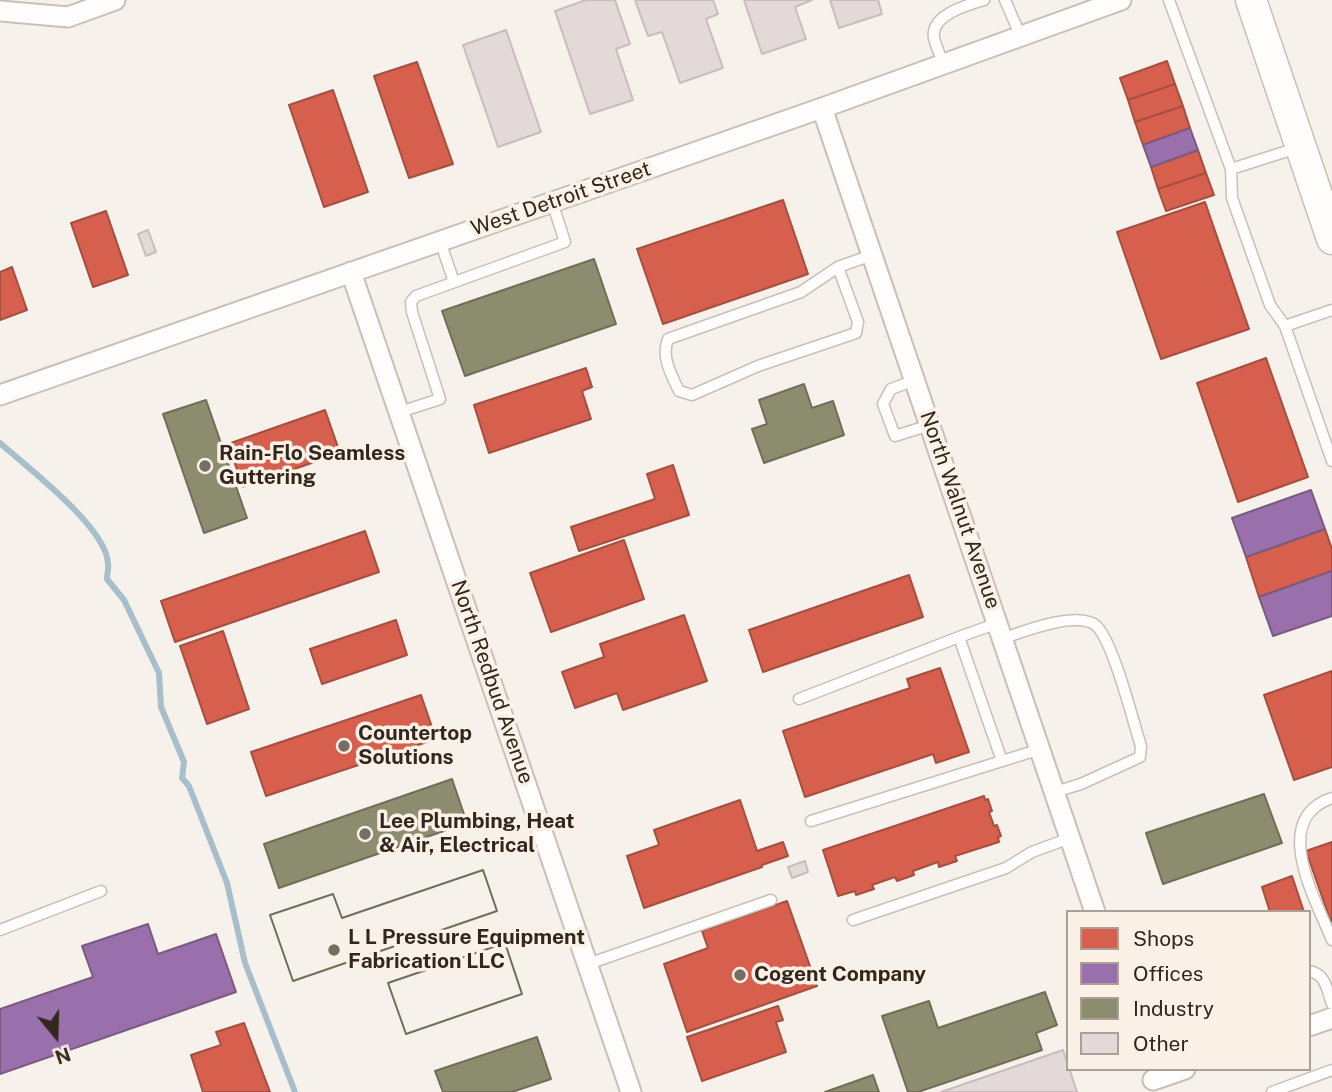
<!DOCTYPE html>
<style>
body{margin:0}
#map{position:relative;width:1332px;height:1092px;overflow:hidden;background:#f7f1eb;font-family:"Public Sans",sans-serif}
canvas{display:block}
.legend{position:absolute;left:1066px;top:910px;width:245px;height:161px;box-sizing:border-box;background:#fcf1e6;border:2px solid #aba096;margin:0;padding:9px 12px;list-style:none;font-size:21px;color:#31271e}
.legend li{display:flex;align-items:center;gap:14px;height:35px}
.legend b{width:35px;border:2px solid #aba096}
.north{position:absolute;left:21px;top:1001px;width:70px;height:70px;-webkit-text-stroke:5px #fcf1e6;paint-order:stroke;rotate:161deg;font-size:19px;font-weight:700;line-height:28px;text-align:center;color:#31271e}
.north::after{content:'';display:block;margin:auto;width:24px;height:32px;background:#31271e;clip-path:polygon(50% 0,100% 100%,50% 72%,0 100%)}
</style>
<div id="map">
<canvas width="1332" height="1092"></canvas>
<ul class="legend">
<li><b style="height:19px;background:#d6604d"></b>Shops</li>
<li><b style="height:19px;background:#9970ab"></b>Offices</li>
<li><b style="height:19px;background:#8c8c6e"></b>Industry</li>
<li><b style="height:19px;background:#e3d9d9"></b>Other</li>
</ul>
<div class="north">N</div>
</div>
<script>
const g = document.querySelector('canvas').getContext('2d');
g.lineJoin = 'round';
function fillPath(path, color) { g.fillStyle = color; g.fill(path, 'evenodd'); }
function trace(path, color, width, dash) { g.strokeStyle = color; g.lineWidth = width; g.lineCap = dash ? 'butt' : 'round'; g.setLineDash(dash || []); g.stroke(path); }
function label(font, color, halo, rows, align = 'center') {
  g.font = font + ' "Public Sans",sans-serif'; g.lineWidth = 7; g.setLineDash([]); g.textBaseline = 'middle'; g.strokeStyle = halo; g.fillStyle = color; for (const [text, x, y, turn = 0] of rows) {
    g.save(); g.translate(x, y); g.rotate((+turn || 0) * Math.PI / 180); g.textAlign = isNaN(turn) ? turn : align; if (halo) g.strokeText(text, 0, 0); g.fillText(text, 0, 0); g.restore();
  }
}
const shops = new Path2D(`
 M1167 61 1175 84 1128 100 1120 78Z
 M417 62 453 164 409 178 374 76Z
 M1175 84 1183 106 1135 122 1128 100Z
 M333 90 368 192 324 207 289 105Z
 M1183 106 1190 128 1143 145 1135 122Z
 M1198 150 1206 173 1158 189 1151 167Z
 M1206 173 1214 195 1166 211 1158 189Z
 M783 200 808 274 663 324 637 249Z
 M1205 202 1249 329 1161 359 1117 232Z
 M106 211 128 275 93 287 71 223Z
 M12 267 27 310 0 320V272Z
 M1266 358 1308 477 1238 502 1197 383Z
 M586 368 592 387 582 391 591 419 489 453 474 405Z
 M325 410 340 453 243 487 228 444Z
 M673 465 689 515 579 551 571 527 655 499 647 474Z
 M1325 529 1332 549V571L1259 597 1246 557Z
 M365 531 379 572 175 642 161 601Z
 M624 540 644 599 551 632 530 573Z
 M909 575 923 617 763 672 749 630Z
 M684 615 707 681 623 710 617 693 575 708 562 672 604 657 600 644Z
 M396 620 407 655 322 684 310 649Z
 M223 631 249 709 207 724 180 646Z
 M940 668 969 752 936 763 933 754 805 797 783 731 910 688 907 679Z
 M1332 671V767L1294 780 1264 695Z
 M421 695 436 739 266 796 251 752Z
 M984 796 985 800 988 799 992 811 989 812 994 826 997 825 1001 836 998 837 999 842 955 856 957 861 939 867 938 862 913 871 914 875 897 881 895 877 872 885 874 889 856 895 855 891 838 896 823 850Z
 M740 800 757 851 783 842 788 856 762 865V867L644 908 627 856 659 845 654 830Z
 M1332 842V925L1306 851Z
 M1292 876 1304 912H1270L1262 887Z
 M787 901 817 986 687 1032 664 964 708 948 702 931Z
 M778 1006 783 1020 776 1022 786 1052 702 1081 687 1037Z
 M244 1023 270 1092H203L191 1055 221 1045 216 1032Z`);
fillPath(shops, '#d6604d');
trace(shops, '#a44f3f', 2);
const offices = new Path2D(`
 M1190 128 1198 150 1151 167 1143 145Z
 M1311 490 1325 529 1246 557 1232 518Z
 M1332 571V616L1273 636 1259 597Z
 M148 924 158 954 216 934 236 992 0 1074V1009L93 977 82 946Z`);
fillPath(offices, '#9970ab');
trace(offices, '#7a5a81', 2);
const industry = new Path2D(`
 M594 259 616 324 465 376 442 311Z
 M804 384 812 408 833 401 844 435 764 463 752 429 767 424 759 400Z
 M206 400 247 518 204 533 163 414Z
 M452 779 467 823 279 888 264 844Z
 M1264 794 1282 843 1163 884 1146 833Z
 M483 870 497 911 293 981 270 915 333 894 342 918Z
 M483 870 497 911 293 981 270 915 333 894 342 918Z
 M505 943 522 994 406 1034 388 983Z
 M505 943 522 994 406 1034 388 983Z
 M1045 992 1057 1025 1036 1033 1042 1050 918 1092H908L882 1016 929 1001 938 1028Z
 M537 1037 551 1079 512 1092H443L435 1071Z
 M873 1075 879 1092H825Z`);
fillPath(industry, '#8c8c6e');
trace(industry, '#716e56', 2);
trace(new Path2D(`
 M0 443C27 467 106 527 108 563 109 568 107 574 107 579L124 600 159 673 161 707 184 762 182 778 189 786 227 883 245 963 295 1092`), '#a6bfca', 6);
const building = new Path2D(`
 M586 0H615L630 44 616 49 633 100 590 114 555 11Z
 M635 0H713L718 14 706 19 723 68 680 83 662 32 648 36Z
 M744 0H812L795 7 806 39 762 54Z
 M830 0H878L882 14 839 28Z
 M506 30 541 132 498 147 463 45Z
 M148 230 156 252 146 256 138 234Z
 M805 861 808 872 792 878 788 867Z
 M1063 1050 1077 1092H941Z`);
fillPath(building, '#e3d9d9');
trace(building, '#c7bdbd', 2);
const service = new Path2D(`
 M1005 0 1021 37
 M1169 0 1231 169 1232 198 1270 305 1285 326 1332 461
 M944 65C941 57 936 47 934 38 930 15 967 5 984 0
 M1231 169 1297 148
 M440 241 454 282
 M838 267 858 322 856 333 758 366 692 395 679 391C671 374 661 357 668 339L801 292 838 267 872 255
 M1285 326 1332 310
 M915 380 891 389 883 404 895 436 930 425
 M400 412 440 399 412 312 411 302 416 296 565 242 552 202
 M998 623 959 637 1002 761 1041 749
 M1004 638C1025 631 1073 612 1094 624 1112 635 1133 722 1141 746L1140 757 1081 784 1055 792
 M799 699 959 637
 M1332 798C1269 819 1316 900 1332 940
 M811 821 1002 761
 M853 920 1006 868 1032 852 1070 838
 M0 930 101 891
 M588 964 771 900
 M1309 971C1326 974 1327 990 1332 1004
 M1272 1092 1332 1070`);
const minor = new Path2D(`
 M0 11 68 17 115 0
 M822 108 1095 912
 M351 272 631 1092
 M0 395 822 108 1121 0
 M1309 1026 1332 1018
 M1153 1080 1185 1069`);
const primary = new Path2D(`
 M1251 0 1332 239`);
trace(service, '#c8c0b8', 13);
trace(minor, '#c8c0b8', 23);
trace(primary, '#c8c0b8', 33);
trace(service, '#fefdfc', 10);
trace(minor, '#fefdfc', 19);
trace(primary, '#fefdfc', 30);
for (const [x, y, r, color] of [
 [205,466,7,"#766e66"],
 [344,746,7,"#766e66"],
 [365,834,7,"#766e66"],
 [334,950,7,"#766e66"],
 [740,975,7,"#766e66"]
]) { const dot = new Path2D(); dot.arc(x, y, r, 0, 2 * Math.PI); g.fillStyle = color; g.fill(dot); trace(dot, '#fcf1e6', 2.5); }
label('21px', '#31271e', '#fcf1e6', [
 ["West Detroit Street",561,199,-19],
 ["North Walnut Avenue",960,510,71],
 ["North Redbud Avenue",492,682,71]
]);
label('bold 21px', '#31271e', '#fcf1e6', [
 ["Rain-Flo Seamless",219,454],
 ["Guttering",219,478],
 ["Countertop",358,734],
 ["Solutions",358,758],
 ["Lee Plumbing, Heat",379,822],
 ["& Air, Electrical",379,846],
 ["L L Pressure Equipment",348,938],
 ["Fabrication LLC",348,962],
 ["Cogent Company",754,975]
], 'left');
</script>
